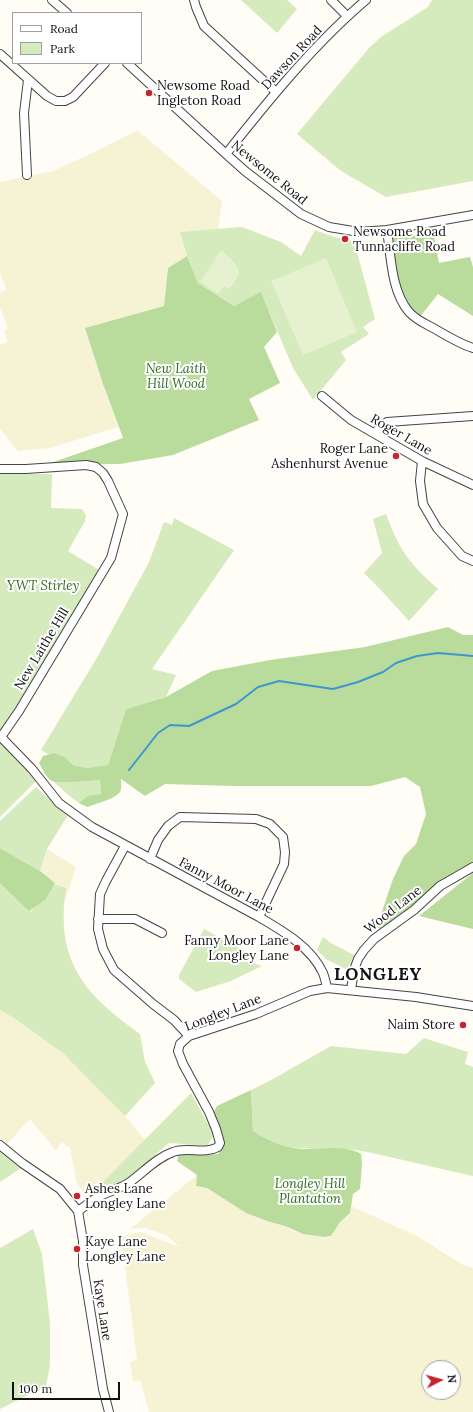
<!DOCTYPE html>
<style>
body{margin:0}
#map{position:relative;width:473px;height:1412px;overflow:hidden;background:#fffdf5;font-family:Lora,serif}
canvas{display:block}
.legend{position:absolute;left:12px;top:12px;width:130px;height:52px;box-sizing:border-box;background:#fff;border:1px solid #a0a0a0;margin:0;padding:5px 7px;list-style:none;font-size:12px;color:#111}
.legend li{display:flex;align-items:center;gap:8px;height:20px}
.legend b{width:20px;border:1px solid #a0a0a0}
.north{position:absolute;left:421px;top:1360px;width:40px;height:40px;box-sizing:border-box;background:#fff;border:1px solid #a0a0a0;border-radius:50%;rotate:84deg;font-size:11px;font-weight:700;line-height:16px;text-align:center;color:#111}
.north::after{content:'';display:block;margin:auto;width:14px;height:18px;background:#c4262e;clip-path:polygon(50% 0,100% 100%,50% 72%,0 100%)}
.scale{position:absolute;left:12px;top:1382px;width:108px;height:18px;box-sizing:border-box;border:2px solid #111;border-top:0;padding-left:5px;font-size:12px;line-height:14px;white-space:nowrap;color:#111;-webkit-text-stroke:3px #fff;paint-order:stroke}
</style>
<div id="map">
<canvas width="473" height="1412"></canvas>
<ul class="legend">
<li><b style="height:5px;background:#fff"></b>Road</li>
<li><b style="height:11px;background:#d5ebbd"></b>Park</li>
</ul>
<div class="north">N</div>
<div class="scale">100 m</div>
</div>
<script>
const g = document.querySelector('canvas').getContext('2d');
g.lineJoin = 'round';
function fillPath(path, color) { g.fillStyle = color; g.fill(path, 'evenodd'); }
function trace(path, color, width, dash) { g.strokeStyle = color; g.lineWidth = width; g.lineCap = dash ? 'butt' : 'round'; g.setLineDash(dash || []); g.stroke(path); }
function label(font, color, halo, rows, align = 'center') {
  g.font = font + ' Lora,serif'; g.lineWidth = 4; g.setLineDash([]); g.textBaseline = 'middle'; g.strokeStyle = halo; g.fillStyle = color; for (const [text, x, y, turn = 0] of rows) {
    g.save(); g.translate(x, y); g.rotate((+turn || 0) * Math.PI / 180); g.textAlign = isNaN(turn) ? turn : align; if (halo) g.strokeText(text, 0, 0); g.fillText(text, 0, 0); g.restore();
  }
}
fillPath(new Path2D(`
 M137 130 222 201 218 230 180 232 187 256 168 268 164 306 85 328 103 384 118 427 50 448 18 451 0 429V345L8 342 4 331 8 328 0 308V292L7 290 0 274V182L53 171 99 150Z
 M47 849 76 867 63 906 65 943 71 963 81 980 145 1062 155 1083 125 1116 145 1140 88 1197 77 1184 70 1148 61 1142 56 1151 30 1119 7 1144 0 1137V883H55L40 871Z
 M197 1175 196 1186 207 1188 246 1213 270 1222 285 1226 295 1232 325 1237 323 1239 331 1236 340 1222 350 1213 351 1206 417 1236 463 1265 473 1268V1412H149L140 1380 133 1382 130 1362 137 1360 121 1236 140 1232 180 1247 166 1235 145 1228 130 1229ZM429 1368H453V1392H429Z`), '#f6f3d4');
fillPath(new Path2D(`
 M241 0H287L297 9 277 33Z
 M432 0H473V181L386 197 341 171 297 134 369 48 381 37 428 7Z
 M242 227 281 242 301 256 315 230 334 237 354 241 375 319 363 327 369 334 341 352 346 360 313 400 293 368 261 293 234 306 198 283 187 256 180 232Z
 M0 474H52L51 508 82 509 86 515 85 521 68 551 101 571 0 737Z
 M386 514C391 528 397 542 405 554 414 567 427 579 438 589L409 621 380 589 364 573 382 553 373 519Z
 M174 518 234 550 152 669 176 675 166 697 126 709 108 765 75 770 41 750 98 656 149 562 164 522 172 525Z
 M0 739 29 769 36 781 0 817Z
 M47 776 100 780 101 794 79 803 72 798Z
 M36 787 68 815 47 849 40 871 0 848V821Z
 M0 880 31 912 53 884 66 888C58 938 69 975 108 1009 118 1018 129 1026 140 1034L145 1062 155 1083 125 1116 63 1053 14 1018 0 1010Z
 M204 929 255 957 252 963 262 966 231 981 196 992 179 979V975Z
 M323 937 331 943 354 955 347 970 326 959 317 950Z
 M424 1038 468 1052 465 1064 473 1067V1176C434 1168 395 1157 356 1150 330 1146 302 1152 277 1144 268 1142 260 1136 253 1131L251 1090 273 1079 331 1046 406 1054Z
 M191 1093 214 1135 207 1146 169 1143 126 1180 88 1197Z
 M0 1150 21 1168 0 1182Z
 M33 1229 42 1254 50 1323V1365L46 1386 0 1409V1248Z`), '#d5ebbd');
fillPath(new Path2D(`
 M433 231 439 263 470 257 473 267V316L438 294 419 318 406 305 396 276 390 233 414 235Z
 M187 256 198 283 234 306 261 292 277 332 264 347 280 383 249 399 259 420 173 455 120 464H61L39 467 123 438 103 384 85 328 164 306 168 268Z
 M448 627 463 635H473V864L384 933 377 926 393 879 404 856 416 844 426 814 420 787 405 777 371 786H234L165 784 145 796 121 779C121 783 122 789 120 792 115 799 95 804 87 807L79 803 88 796 101 794 100 780C90 780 60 784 52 781 46 778 42 768 39 763L43 756 54 753 64 757 74 766 87 768 108 765 126 709 166 697 212 671 270 660 365 647Z
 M0 848 40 871 55 883 45 900 29 911 0 883Z
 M473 873V929L419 916Z
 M251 1090 253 1131C269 1142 285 1148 305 1149 322 1149 347 1145 361 1154L362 1164 360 1189 353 1194 350 1213 340 1222 331 1236 325 1237 303 1234 285 1226 270 1222 246 1213 207 1188 196 1186 197 1175 177 1161 179 1154 198 1153 207 1155 218 1154C227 1139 220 1128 213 1113L217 1106Z`), '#b9dc9c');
fillPath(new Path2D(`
 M221 250C237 265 247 269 229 289L224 286 218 294 200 282Z
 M326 258 357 332 303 355 271 281Z`), '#e6f2cf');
trace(new Path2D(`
 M129 770 158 733 170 725 189 726 236 704 258 687 279 681 333 689 358 682 383 672 396 663 417 656 438 653 473 656`), '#3f96cf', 2);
const minor = new Path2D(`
 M52 0 67 13
 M194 0 196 7 204 26 276 92
 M331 0 347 16
 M0 54 47 96 56 101H65L73 97 105 63
 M127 63 226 154 245 171 301 214 329 227 359 232 387 230 473 215
 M226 154C268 101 314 44 366 0
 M27 175 24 113 28 80
 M387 230C391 256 391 291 409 312 416 320 426 324 435 329 447 336 460 344 473 348
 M322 396 351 420 422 461 473 485
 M374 433 387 422 473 416
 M422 461 420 481 423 504 437 528 462 556 473 561
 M0 469H26L86 465 96 467 103 473 108 481 123 514 111 558 19 711 1 737 32 769 59 803 92 827 259 917C283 931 311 947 323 973 325 978 326 983 327 988
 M125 846 106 881 100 894 98 929 103 949 114 970 153 1004 174 1020 189 1036
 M150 859 158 840 168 826 180 817 256 819 270 824 283 837 285 852 284 864 259 917
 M98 919H135L162 933
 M351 990 354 970 358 959 364 950 374 939 414 910 440 886 473 867
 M0 1145 22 1163 60 1189 78 1211 83 1241V1265L103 1389 109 1412
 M78 1211C84 1207 90 1202 96 1198 107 1192 120 1189 130 1182 144 1172 156 1158 173 1152 187 1146 204 1155 218 1147L220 1143 216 1129 209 1112 183 1064 178 1051 180 1044 189 1036 256 1014 310 991 327 988 416 997 473 1006`);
trace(minor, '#444', 10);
trace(minor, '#fff', 8);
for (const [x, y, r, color] of [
 [149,93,4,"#c4262e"],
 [345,239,4,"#c4262e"],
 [396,456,4,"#c4262e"],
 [297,948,4,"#c4262e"],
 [463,1025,4,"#c4262e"],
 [77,1196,4,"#c4262e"],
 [77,1249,4,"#c4262e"]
]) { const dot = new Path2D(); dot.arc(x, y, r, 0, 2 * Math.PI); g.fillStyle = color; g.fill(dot); trace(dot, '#fff', 1.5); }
label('13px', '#111', '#fff', [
 ["Dawson Road",292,58,-47],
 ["Newsome Road",269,173,39],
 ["Roger Lane",401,435,30],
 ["New Laithe Hill",42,649,-59],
 ["Fanny Moor Lane",226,886,28],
 ["Wood Lane",393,910,-38],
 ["Longley Lane",223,1013,-21],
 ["Kaye Lane",102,1310,81]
]);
label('13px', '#111', '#fff', [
 ["Newsome Road",157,86],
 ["Ingleton Road",157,101],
 ["Newsome Road",353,232],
 ["Tunnacliffe Road",353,247],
 ["Roger Lane",388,449,"right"],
 ["Ashenhurst Avenue",388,464,"right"],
 ["Fanny Moor Lane",289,941,"right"],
 ["Longley Lane",289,956,"right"],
 ["Naim Store",455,1025,"right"],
 ["Ashes Lane",85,1189],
 ["Longley Lane",85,1204],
 ["Kaye Lane",85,1242],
 ["Longley Lane",85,1257]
], 'left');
label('italic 13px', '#2f6b1f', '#fff', [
 ["New Laith",176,369],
 ["Hill Wood",176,384],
 ["YWT Stirley",43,586],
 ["Longley Hill",310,1184],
 ["Plantation",310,1199]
]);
g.letterSpacing = '1px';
label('bold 17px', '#111', '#fff', [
 ["LONGLEY",378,975]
]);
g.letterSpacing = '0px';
</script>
